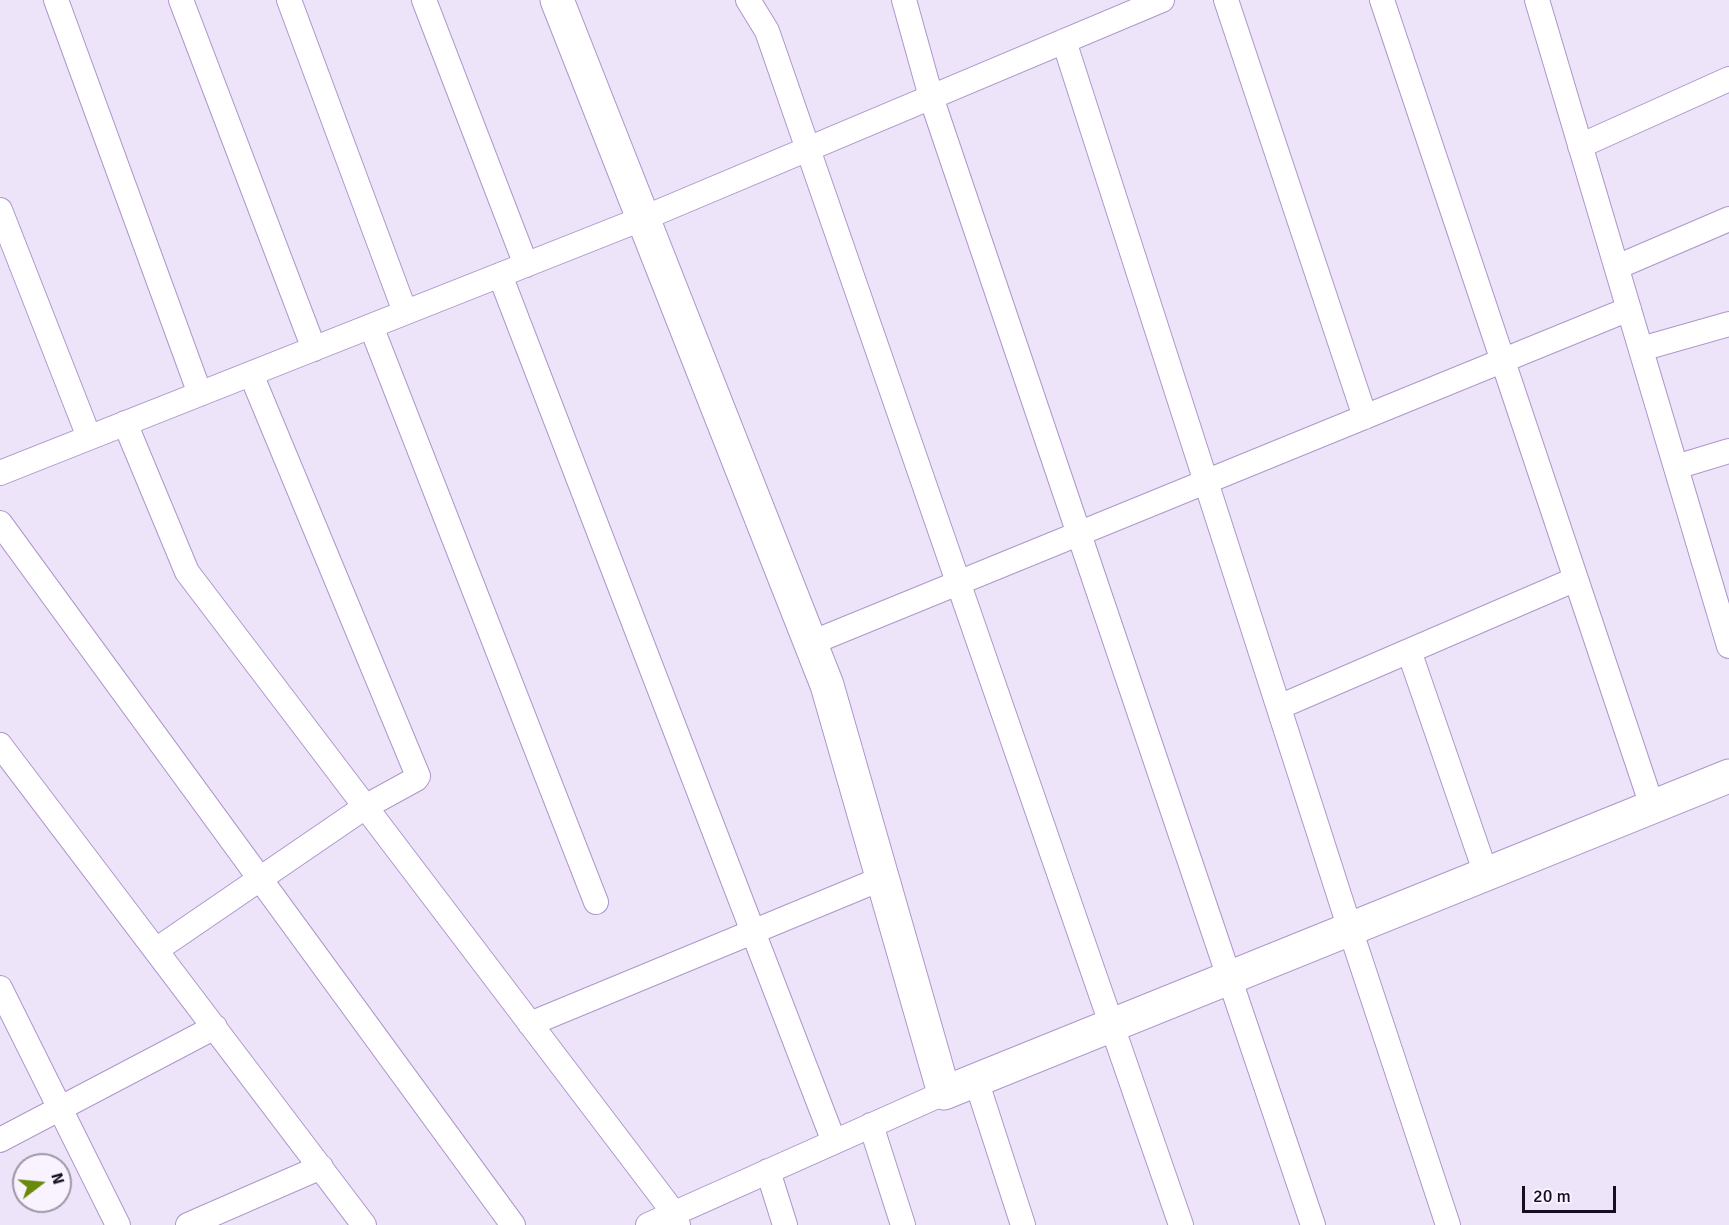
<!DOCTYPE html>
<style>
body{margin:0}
#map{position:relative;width:1729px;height:1225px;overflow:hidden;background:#ede4fa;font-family:Signika,sans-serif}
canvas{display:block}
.north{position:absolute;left:12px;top:1153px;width:60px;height:60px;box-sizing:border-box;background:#f8f3ff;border:2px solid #9e97a6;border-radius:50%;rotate:74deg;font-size:16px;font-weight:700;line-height:24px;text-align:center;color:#170e21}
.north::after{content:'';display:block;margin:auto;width:21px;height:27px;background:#68890a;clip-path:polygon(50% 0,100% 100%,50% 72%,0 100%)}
.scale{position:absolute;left:1522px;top:1186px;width:94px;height:27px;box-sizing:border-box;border:3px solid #170e21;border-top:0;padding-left:8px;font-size:18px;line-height:21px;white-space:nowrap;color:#170e21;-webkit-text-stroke:4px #f8f3ff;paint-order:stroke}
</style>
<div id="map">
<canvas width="1729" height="1225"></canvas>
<div class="north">N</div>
<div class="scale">20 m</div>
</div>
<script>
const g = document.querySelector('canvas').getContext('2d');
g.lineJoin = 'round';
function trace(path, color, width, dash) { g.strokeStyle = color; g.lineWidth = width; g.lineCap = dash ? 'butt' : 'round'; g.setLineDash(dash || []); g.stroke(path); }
const street = new Path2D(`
 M56 0 200 394
 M181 0 314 349
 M289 0 405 312
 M424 0 526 265
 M748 0 767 31 1181 1225
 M904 0 931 97 1313 1225
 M1226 0 1365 417
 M1382 0 1652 806
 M1537 0 1729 646
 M1064 41 1350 929 1448 1225
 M1580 146 1729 79
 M0 210 89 437
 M1617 267 1729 219
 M500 275 834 1142
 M371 326 596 902
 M1641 349 1729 324
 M125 423 187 572 674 1213 678 1225
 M1676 467 1729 451
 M0 473 644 218 1162 0
 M0 523 513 1225
 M811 643 1629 309
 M1409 651 1486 874
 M1279 707 1576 579
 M0 745 364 1225
 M156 950 365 807 416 779 418 776 251 374
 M0 988 118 1225
 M530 1024 883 878
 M976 1080 1023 1225
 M871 1125 903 1225
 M0 1140 215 1027
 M768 1171 785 1225
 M188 1225 321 1167
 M648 1225 944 1093`);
const secondary = new Path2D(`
 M557 0 827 685 944 1093 1729 776`);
trace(street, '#ae96cb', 26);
trace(secondary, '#ae96cb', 35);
trace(street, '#fff', 24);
trace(secondary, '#fff', 33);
</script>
